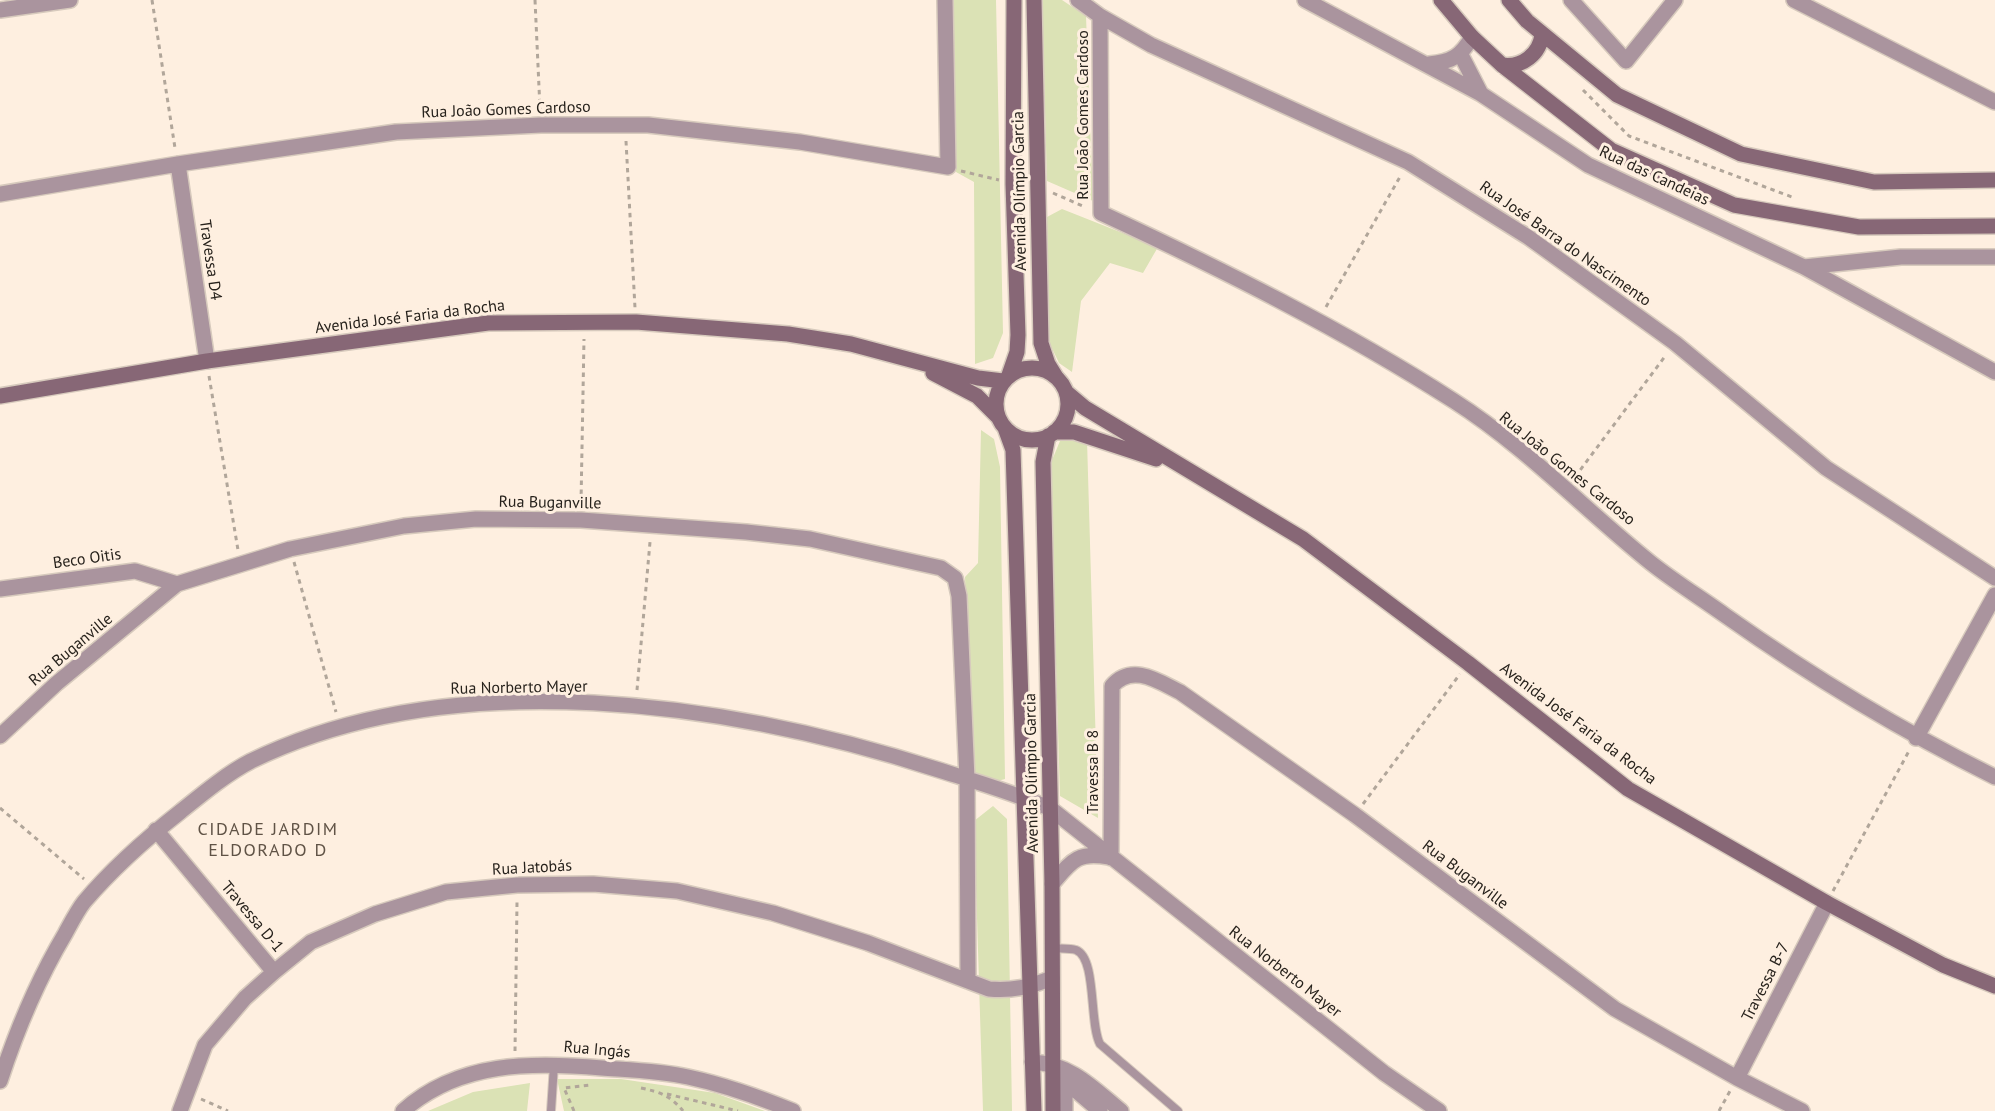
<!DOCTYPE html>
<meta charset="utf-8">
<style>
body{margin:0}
canvas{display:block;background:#feefe0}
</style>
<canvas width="1995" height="1111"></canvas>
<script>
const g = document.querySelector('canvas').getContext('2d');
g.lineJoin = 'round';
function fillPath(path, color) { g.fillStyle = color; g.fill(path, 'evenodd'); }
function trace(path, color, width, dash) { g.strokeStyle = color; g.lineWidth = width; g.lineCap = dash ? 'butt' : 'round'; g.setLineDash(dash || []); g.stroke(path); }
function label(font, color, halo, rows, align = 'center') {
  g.font = font + ' "PT Sans",sans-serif'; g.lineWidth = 6; g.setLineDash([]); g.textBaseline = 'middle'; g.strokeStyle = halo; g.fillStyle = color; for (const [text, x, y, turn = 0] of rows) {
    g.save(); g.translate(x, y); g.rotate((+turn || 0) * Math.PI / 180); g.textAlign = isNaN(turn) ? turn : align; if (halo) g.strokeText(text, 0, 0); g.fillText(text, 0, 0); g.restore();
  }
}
fillPath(new Path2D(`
 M949 0H996L1003 333 993 358 975 364 974 182 956 172Z
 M1042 0H1062L1086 16 1093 201 1047 181Z
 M1062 209 1158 247 1143 273 1110 263 1081 301 1072 372 1059 363 1048 340 1047 217Z
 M981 430 994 439 1000 467 1005 779 990 783 972 773 965 577 978 563Z
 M1077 435 1087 440 1098 818 1060 796 1050 465 1060 441Z
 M993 806 1007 819 1012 1111H983L974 821Z
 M557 1079H621L715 1093 765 1111H564Z
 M530 1083 527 1111H428L473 1092Z`), '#dbe2b5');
const lane = new Path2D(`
 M1052 948C1059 949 1069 948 1076 950 1097 958 1089 1024 1100 1044L1178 1111
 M551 1111 554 1065`);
const street = new Path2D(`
 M1078 0 1100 16 1151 45 1408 162 1528 237 1675 343 1826 468 1995 578
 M1305 0 1481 94 1588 165 1804 267 1995 372
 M1571 0 1626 61 1675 0
 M1794 0 1995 102
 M0 10 70 0
 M1100 16 1101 213C1221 269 1342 329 1454 401 1526 447 1585 510 1651 563 1675 582 1701 598 1726 616 1814 678 1898 729 1995 777
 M1461 55 1481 94
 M1429 64C1452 62 1461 56 1472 37
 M178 164 207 361
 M0 194 178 164 396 132 541 125H648L800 142 948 167 945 0
 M1804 267 1901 257H1995
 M0 589 135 571 177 584
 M0 736 57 683 177 584 290 549 404 526 476 519 581 520 746 532 810 539 941 568 955 578 959 596 967 779 968 981
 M1916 738 1995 595
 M156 830 274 972
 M1111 858 1112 686C1132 663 1158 681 1180 692L1355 815 1615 1009 1737 1078 1802 1111
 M1052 884C1071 862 1077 851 1108 857
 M1032 1062C1071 1064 1092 1087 1121 1111
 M1737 1078 1827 903
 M0 1081C17 1029 37 981 65 934 71 923 77 911 84 902 112 869 147 838 180 812 201 795 226 774 251 761 455 661 731 703 939 770 977 782 1015 793 1051 809L1384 1073 1439 1111
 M180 1111 205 1045 245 998 274 972 311 942 375 914 446 892 517 885 593 884 677 891 773 913 868 943 989 989C1012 991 1030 987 1052 978
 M403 1111C459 1061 532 1062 602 1068 630 1070 661 1071 688 1077 725 1085 759 1097 793 1111
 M1065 1111V1081L1100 1111`);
const secondary = new Path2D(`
 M1034 0 1041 343 1048 364 1056 377
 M1441 0 1472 37 1502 65 1611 150 1734 205 1859 227 1995 226
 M1509 0 1527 21 1617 95 1741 154 1874 182 1995 180
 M1502 65C1522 68 1540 54 1542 34
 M996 404a36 36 0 1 1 72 0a36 36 0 1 1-72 0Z
 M933 373 977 396 997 416
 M1009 375 1017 352 1018 335 1013 184 1014 0
 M1066 392 1085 408 1303 539 1468 663 1628 789 1827 903 1943 965 1995 986
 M0 396 207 361 488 323 636 322 788 334 851 344 978 378 1003 381
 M1005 428 1013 450 1034 1111
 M1054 432H1074L1156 459
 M1048 436 1043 462 1052 884 1053 1111`);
trace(lane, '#d7cabd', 10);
trace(street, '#d7cabd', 18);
trace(secondary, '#d7cabd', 18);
trace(new Path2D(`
 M152 0 175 148
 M535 0 540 109
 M1583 90 1629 136 1792 197
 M626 141 635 308
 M961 171 999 180
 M1053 193 1085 207
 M1326 307 1401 175
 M209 376 238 550
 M1575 477 1666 355
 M581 503 584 339
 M294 562 336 712
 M637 690 650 542
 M1363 804 1460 674
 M0 808 84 879
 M1833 891 1909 751
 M515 1051 517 902
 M641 1088C660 1092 671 1096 683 1111
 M667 1094 738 1111
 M201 1099 228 1111
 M574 1111 564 1088 590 1085
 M1719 1111 1730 1091`), '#b1a69a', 3, [4.5, 4.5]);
trace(lane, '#aa949e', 8);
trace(street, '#aa949e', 15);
trace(secondary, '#876776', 15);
label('16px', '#27221c', '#feefe0', [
 ["Rua João Gomes Cardoso",506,110,-2],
 ["Rua João Gomes Cardoso",1083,115,-90],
 ["Rua das Candeias",1654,176,25],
 ["Avenida Olímpio Garcia",1020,191,-91],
 ["Rua José Barra do Nascimento",1565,244,35],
 ["Travessa D4",210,260,82],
 ["Avenida José Faria da Rocha",410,317,-7],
 ["Rua João Gomes Cardoso",1567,469,39],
 ["Rua Buganville",550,503,1],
 ["Beco Oitis",87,559,-8],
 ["Rua Buganville",71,650,-40],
 ["Rua Norberto Mayer",519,688,-1],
 ["Avenida José Faria da Rocha",1578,724,37],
 ["Travessa B 8",1093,772,-90],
 ["Avenida Olímpio Garcia",1032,773,-91],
 ["Rua Jatobás",532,868,-3],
 ["Rua Buganville",1465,875,37],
 ["Travessa D-1",252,917,50],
 ["Rua Norberto Mayer",1285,972,38],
 ["Travessa B-7",1766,982,-63],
 ["Rua Ingás",597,1050,5]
]);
g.letterSpacing = '1.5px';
label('18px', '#605346', '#feefe0', [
 ["CIDADE JARDIM",268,830],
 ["ELDORADO D",268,851]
]);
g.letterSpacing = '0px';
</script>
